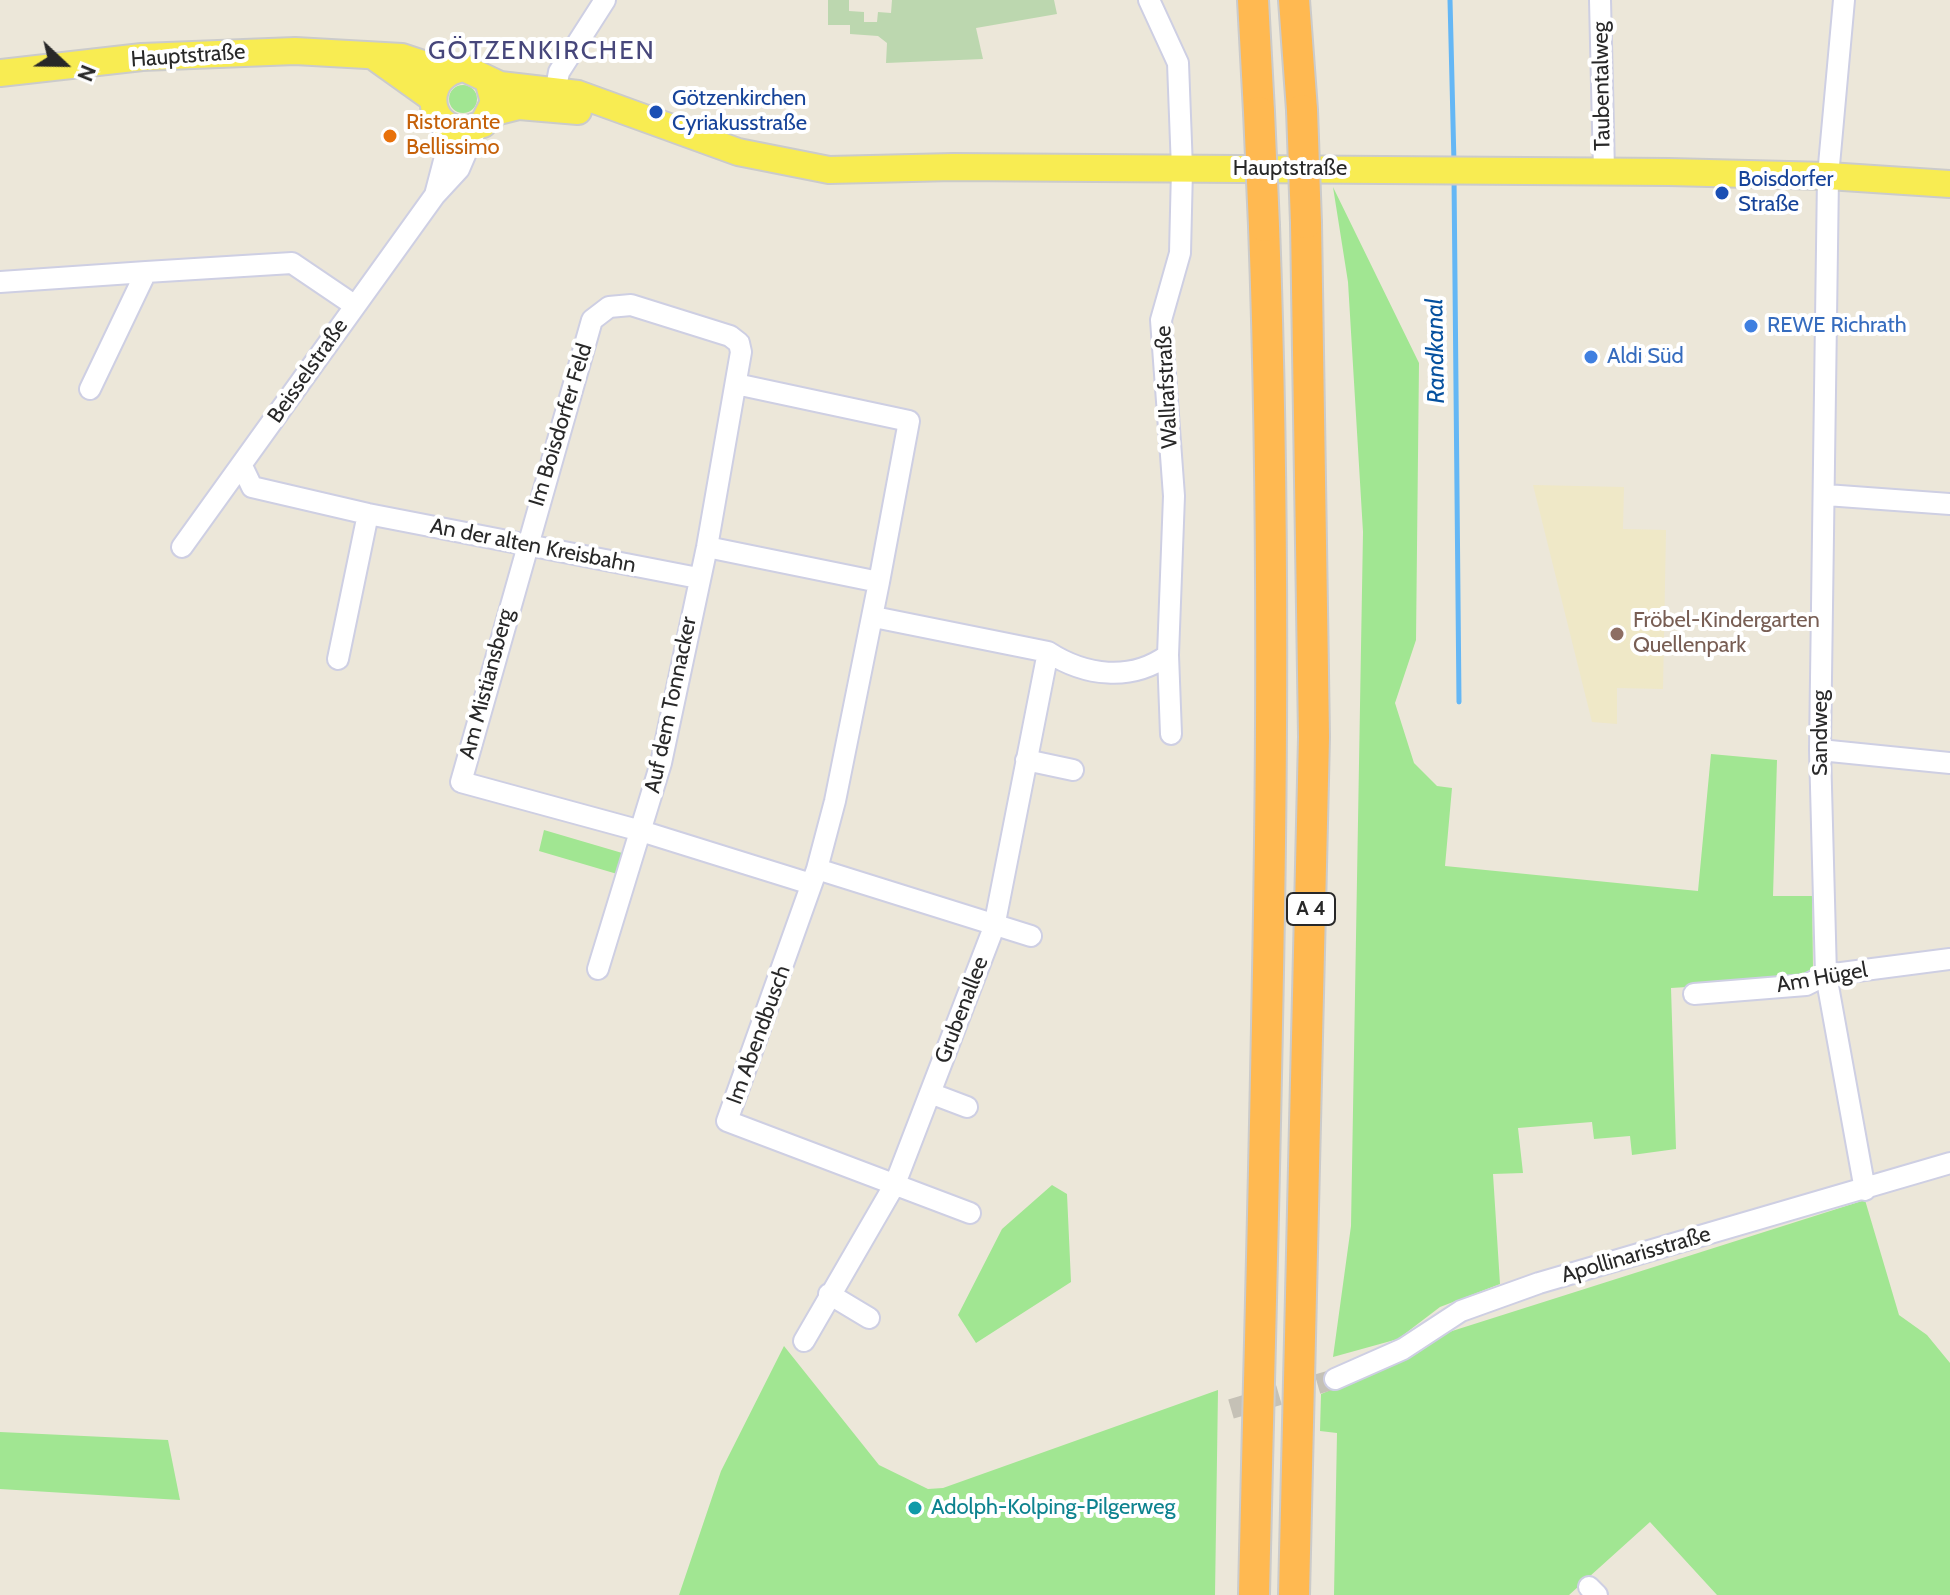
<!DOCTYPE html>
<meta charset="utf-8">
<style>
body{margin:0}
#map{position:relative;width:1950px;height:1595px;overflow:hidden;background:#ece7d9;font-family:Cabin,sans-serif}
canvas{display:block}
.north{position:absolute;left:24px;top:24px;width:80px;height:80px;-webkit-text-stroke:6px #fff;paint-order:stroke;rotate:112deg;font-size:22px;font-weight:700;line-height:32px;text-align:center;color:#282828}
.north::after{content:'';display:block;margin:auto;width:28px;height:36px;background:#282828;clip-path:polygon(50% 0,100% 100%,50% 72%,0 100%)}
</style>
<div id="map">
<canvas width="1950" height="1595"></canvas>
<div class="north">N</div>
</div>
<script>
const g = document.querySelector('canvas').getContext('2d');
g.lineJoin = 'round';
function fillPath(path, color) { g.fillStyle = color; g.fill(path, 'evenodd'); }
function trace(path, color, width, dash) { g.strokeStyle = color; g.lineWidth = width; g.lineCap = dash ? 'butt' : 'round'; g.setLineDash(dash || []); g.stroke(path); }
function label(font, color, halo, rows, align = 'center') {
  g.font = font + ' Cabin,sans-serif'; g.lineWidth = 8; g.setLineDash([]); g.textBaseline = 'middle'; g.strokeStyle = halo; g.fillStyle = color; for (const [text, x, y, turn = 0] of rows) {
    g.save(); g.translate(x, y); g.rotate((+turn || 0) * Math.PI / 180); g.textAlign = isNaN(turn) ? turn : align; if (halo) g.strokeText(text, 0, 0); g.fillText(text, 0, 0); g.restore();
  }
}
fillPath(new Path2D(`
 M1533 485 1624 487 1623 529 1666 530 1663 689 1617 688V724L1592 722Z`), '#efe8c7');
fillPath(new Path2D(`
 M449 99a14 14 0 1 1 28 0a14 14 0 1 1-28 0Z
 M1333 187 1419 363 1416 640 1395 703 1414 763 1437 786 1452 788 1445 866 1698 891 1711 754 1777 760 1773 896H1812L1813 968 1800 980 1671 988 1676 1149 1632 1155 1630 1136 1594 1139 1592 1122 1518 1128 1523 1173 1493 1174 1500 1284 1440 1307 1398 1339 1333 1357 1351 1226 1363 532 1348 282Z
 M544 830 629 855 624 876 539 851Z
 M1052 1185 1067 1194 1071 1282 976 1343 958 1315 1002 1229Z
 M1865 1200 1899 1315 1927 1335 1950 1363V1595H1717L1650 1522 1569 1595H1334L1337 1433 1320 1431 1321 1394 1413 1356 1449 1332Z
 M784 1346 879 1465 928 1489 943 1488 1218 1390 1215 1595H679L721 1471Z
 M0 1432 168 1440 180 1500 0 1489Z`), '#a1e692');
fillPath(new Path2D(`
 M828 0H849V11L864 12V22H877L878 12 891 13 892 0H1054L1057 14 976 28 983 59 886 63 887 43 878 36 850 34V25H828Z`), '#bcd7af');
trace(new Path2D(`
 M1450 0 1454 163
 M1454 177 1459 702`), '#65b7f5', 5);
trace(new Path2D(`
 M1231 1409 1335 1379`), '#c5c1b6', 20, [20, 10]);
const minor = new Path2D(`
 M1149 0 1178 63 1182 169 1180 253 1161 320 1174 496 1168 655 1171 734
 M1600 0 1604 171
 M1844 0 1828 176 1820 750 1826 975 1865 1190
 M553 103 559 72 605 0
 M435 195 446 153 442 122
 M146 272 292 263 354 305
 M0 282 146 272 90 389
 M736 384 909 421 879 582
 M242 466 252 487 368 514 698 578
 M1826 495 1950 504
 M182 547 435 195 459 169 477 127
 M707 547 879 582 835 801 817 869 727 1121 970 1213
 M874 617 1048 652C1085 676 1131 682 1168 655
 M338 659 368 514
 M1820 750 1950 763
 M1026 760 1073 770
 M817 869 1031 936
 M598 969 661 763 707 547 741 352 739 343 730 336 631 305 609 307 592 320 461 782 641 831 811 884
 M1694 994 1806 985 1826 975 1950 959
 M930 1093 967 1107
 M829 1294 869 1318
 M804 1341 895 1184 994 927 1048 652
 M1335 1379 1403 1349 1461 1311 1539 1283 1950 1163
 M1589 1587 1597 1595`);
const major = new Path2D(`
 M376 58 432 98
 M0 73 142 57 295 51 402 57 447 72
 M488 80 494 102 483 124 465 130C423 128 423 73 464 68L500 85 578 94 738 152 829 170 953 167 1669 172 1828 176 1950 184
 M491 113 519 106 578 111`);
const highway = new Path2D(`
 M1253 0 1259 112
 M1294 0 1302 110
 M1254 1595C1264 1138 1281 682 1264 226
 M1294 1595 1314 737 1306 223`);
trace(minor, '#cecfe3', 24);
trace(major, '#cbcbcb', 30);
trace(highway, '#cbcbcb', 34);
trace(minor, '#fff', 20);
trace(major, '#f8ec52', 26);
trace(highway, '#ffb951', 30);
const highwayBridge = new Path2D(`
 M1302 110 1306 223
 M1259 112 1264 226`);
trace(highwayBridge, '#cbcbcb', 34, []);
trace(highwayBridge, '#ffb951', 30);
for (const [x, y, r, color] of [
 [656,112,8,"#1a4fb4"],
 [390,136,8,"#e8710a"],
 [1722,193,8,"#1a4fb4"],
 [1751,326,8,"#3f7fe0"],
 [1591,357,8,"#3f7fe0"],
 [1617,634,8,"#8d6e63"],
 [915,1508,8,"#0f9aa8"]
]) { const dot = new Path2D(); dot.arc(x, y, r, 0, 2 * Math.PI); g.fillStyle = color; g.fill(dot); trace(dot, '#fff', 3); }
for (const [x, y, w] of [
 [1311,909,48]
]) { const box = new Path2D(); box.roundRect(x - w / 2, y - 16, w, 32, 6); g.fillStyle = '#fff'; g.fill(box); trace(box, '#282828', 2); }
label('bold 20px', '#282828', null, [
 ["A 4",1311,909]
]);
label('22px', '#282828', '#fff', [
 ["Hauptstraße",188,56,-4],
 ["Taubentalweg",1602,86,-91],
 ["Hauptstraße",1290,169],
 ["Beisselstraße",308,371,-55],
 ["Wallrafstraße",1167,387,-93],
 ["Im Boisdorfer Feld",561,425,-73],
 ["An der alten Kreisbahn",533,546,11],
 ["Am Mistiansberg",487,684,-75],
 ["Auf dem Tonnacker",671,705,-78],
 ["Sandweg",1821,733,-90],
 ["Am Hügel",1822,978,-10],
 ["Grubenallee",962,1010,-69],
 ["Im Abendbusch",759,1035,-70],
 ["Apollinarisstraße",1636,1255,-16]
]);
label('22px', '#164399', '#fff', [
 ["Götzenkirchen",672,99],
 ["Cyriakusstraße",672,124],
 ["Boisdorfer",1738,180],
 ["Straße",1738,205]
], 'left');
label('22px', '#c56008', '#fff', [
 ["Ristorante",406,123],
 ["Bellissimo",406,148]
], 'left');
label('22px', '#366cbe', '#fff', [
 ["REWE Richrath",1767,326],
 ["Aldi Süd",1607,357]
], 'left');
label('22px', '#785e54', '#fff', [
 ["Fröbel-Kindergarten",1633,621],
 ["Quellenpark",1633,646]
], 'left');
label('22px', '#0d838f', '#fff', [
 ["Adolph-Kolping-Pilgerweg",931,1508]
], 'left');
label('italic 24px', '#06519f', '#fff', [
 ["Randkanal",1436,351,-91]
]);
g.letterSpacing = '2px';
label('26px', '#47477b', '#fff', [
 ["GÖTZENKIRCHEN",542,51]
]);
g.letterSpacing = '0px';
</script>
